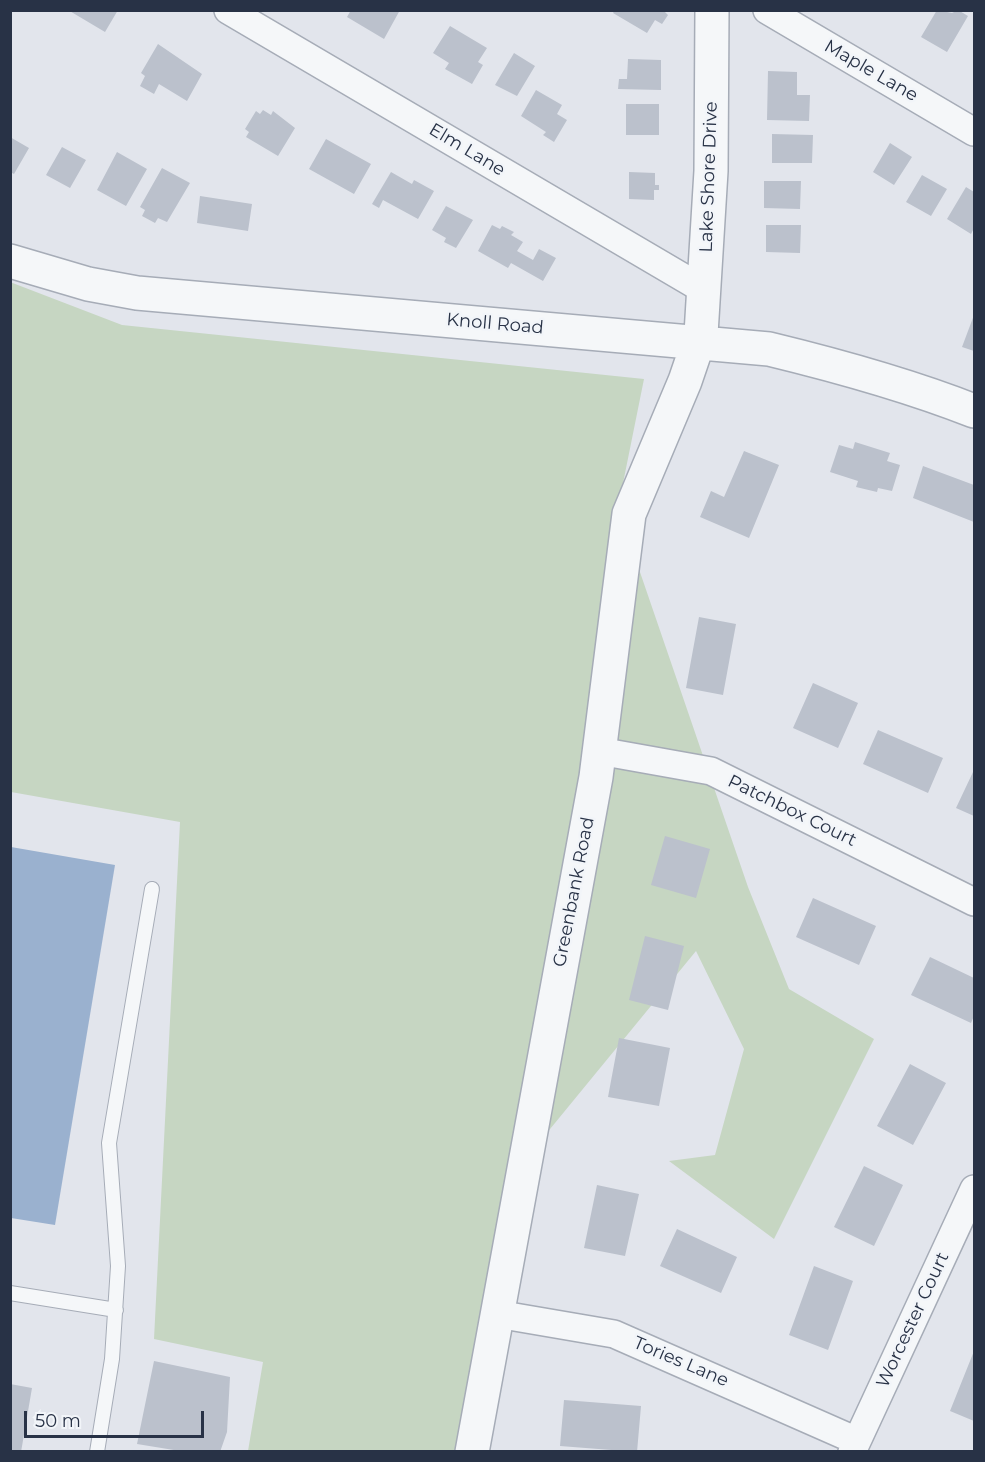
<!DOCTYPE html>
<style>
body{margin:0}
#map{position:relative;width:985px;height:1462px;overflow:hidden;background:#e2e5ec;font-family:Montserrat,sans-serif}
canvas{display:block}
.frame{position:absolute;inset:0;border:12px solid #283246;pointer-events:none}
.scale{position:absolute;left:24px;top:1411px;width:180px;height:27px;box-sizing:border-box;border:3px solid #283246;border-top:0;padding-left:8px;font-size:18px;line-height:21px;white-space:nowrap;color:#283246;-webkit-text-stroke:4px #f2f5f9;paint-order:stroke}
</style>
<div id="map">
<canvas width="985" height="1462"></canvas>
<div class="frame"></div>
<div class="scale">50 m</div>
</div>
<script>
const g = document.querySelector('canvas').getContext('2d');
g.lineJoin = 'round';
function fillPath(path, color) { g.fillStyle = color; g.fill(path, 'evenodd'); }
function trace(path, color, width, dash) { g.strokeStyle = color; g.lineWidth = width; g.lineCap = dash ? 'butt' : 'round'; g.setLineDash(dash || []); g.stroke(path); }
function label(font, color, halo, rows, align = 'center') {
  g.font = font + ' Montserrat,sans-serif'; g.lineWidth = 5; g.setLineDash([]); g.textBaseline = 'middle'; g.strokeStyle = halo; g.fillStyle = color; for (const [text, x, y, turn = 0] of rows) {
    g.save(); g.translate(x, y); g.rotate((+turn || 0) * Math.PI / 180); g.textAlign = isNaN(turn) ? turn : align; if (halo) g.strokeText(text, 0, 0); g.fillText(text, 0, 0); g.restore();
  }
}
fillPath(new Path2D(`
 M10 282 122 325 644 379 618 508 748 887 789 989 874 1039 774 1239 669 1161 715 1155 744 1049 696 951 514 1173 471 1451H248L263 1362 154 1339 180 822 11 792Z`), '#c6d6c2');
fillPath(new Path2D(`
 M11 847 115 865 55 1225 11 1218Z`), '#9ab1cf');
fillPath(new Path2D(`
 M68 10H118L105 32Z
 M351 10H400L384 39 347 17Z
 M615 10H663L668 15 662 24 655 20 647 33 613 13Z
 M937 10 952 13 958 10 968 16 947 52 921 37Z
 M450 26 487 48 478 62 483 65 472 84 445 69 449 63 433 53Z
 M158 44 202 74 187 101 159 84 154 94 140 86 145 76 141 73Z
 M514 53 535 66 517 96 495 85Z
 M628 59 661 60V90L618 89 619 79H627Z
 M768 71 797 72V95H810L809 121 767 120Z
 M536 90 562 105 557 114 567 120 554 142 543 135 546 132 521 116Z
 M626 104H659V135H626Z
 M263 110 271 115 273 111 295 128 278 156 246 137 249 132 245 129 256 111 260 114Z
 M772 134 813 135 812 163H772Z
 M10 137 29 148 14 174 10 172Z
 M326 139 371 164 354 194 309 169Z
 M890 143 912 157 894 185 873 172Z
 M62 147 86 160 70 188 46 175Z
 M117 152 147 169 126 206 97 190Z
 M162 168 190 183 167 222 158 218 155 223 142 216 145 210 140 207Z
 M391 172 412 184 414 180 434 191 418 219 383 200 379 208 372 204Z
 M629 172 655 173V185H659V190H654V200L629 199Z
 M922 175 947 189 931 216 906 202Z
 M764 181H801L800 209 764 208Z
 M966 187 974 192V228L971 234 947 219Z
 M200 196 252 204 248 231 197 223Z
 M446 206 473 220 456 248 444 242 446 238 432 230Z
 M492 225 500 229 502 226 514 232 511 235 523 242 517 251 533 260 539 249 556 258 543 281 511 263 508 268 478 251Z
 M766 225H801L800 253 766 252Z
 M974 315V351L962 347Z
 M855 442 890 453 887 461 900 465 892 491 878 488 877 492 856 487 858 481 830 472 839 445 853 449Z
 M744 451 779 465 749 538 700 517 711 491 724 497Z
 M923 466 974 485V522L913 498Z
 M699 617 736 624 723 695 686 688Z
 M813 683 858 703 838 748 793 728Z
 M878 730 943 758 928 793 863 764Z
 M973 772 974 773V816L956 808Z
 M665 836 710 849 696 898 651 885Z
 M813 898 876 926 859 965 796 937Z
 M645 936 684 946 668 1010 629 1000Z
 M930 957 974 978V1016L971 1023 911 995Z
 M619 1038 670 1048 659 1106 608 1097Z
 M910 1064 946 1083 913 1145 877 1126Z
 M864 1166 903 1185 874 1246 834 1227Z
 M597 1185 639 1194 625 1256 584 1248Z
 M677 1229 737 1257 721 1293 660 1266Z
 M814 1266 853 1281 828 1350 789 1335Z
 M974 1351V1421L950 1411Z
 M154 1361 230 1377 227 1432 220 1452H186L137 1444Z
 M10 1384 32 1388 21 1452H10Z
 M564 1400 641 1406 637 1452 560 1446Z`), '#bbc1cc');
const service = new Path2D(`
 M10 1293 116 1310
 M97 1452 112 1359 118 1266 109 1143 152 889`);
const minor = new Path2D(`
 M228 10 706 291
 M767 10 974 132
 M599 751 711 771 974 902
 M497 1314 614 1334 857 1441
 M852 1452 974 1189`);
const tertiary = new Path2D(`
 M10 261 88 284 137 293 769 349C839 366 908 385 974 411
 M472 1452 596 777 629 514 685 381 701 334 711 171 712 10`);
trace(service, '#a6acb7', 16);
trace(minor, '#a6acb7', 30);
trace(tertiary, '#a6acb7', 36);
trace(service, '#f5f7f9', 14);
trace(minor, '#f5f7f9', 27);
trace(tertiary, '#f5f7f9', 33);
label('18px', '#283246', '#f2f5f9', [
 ["Maple Lane",871,71,30],
 ["Elm Lane",467,150,31],
 ["Lake Shore Drive",709,177,-88],
 ["Knoll Road",495,324,5],
 ["Patchbox Court",792,811,26],
 ["Greenbank Road",574,892,-79],
 ["Worcester Court",913,1320,-65],
 ["Tories Lane",681,1362,23]
]);
</script>
